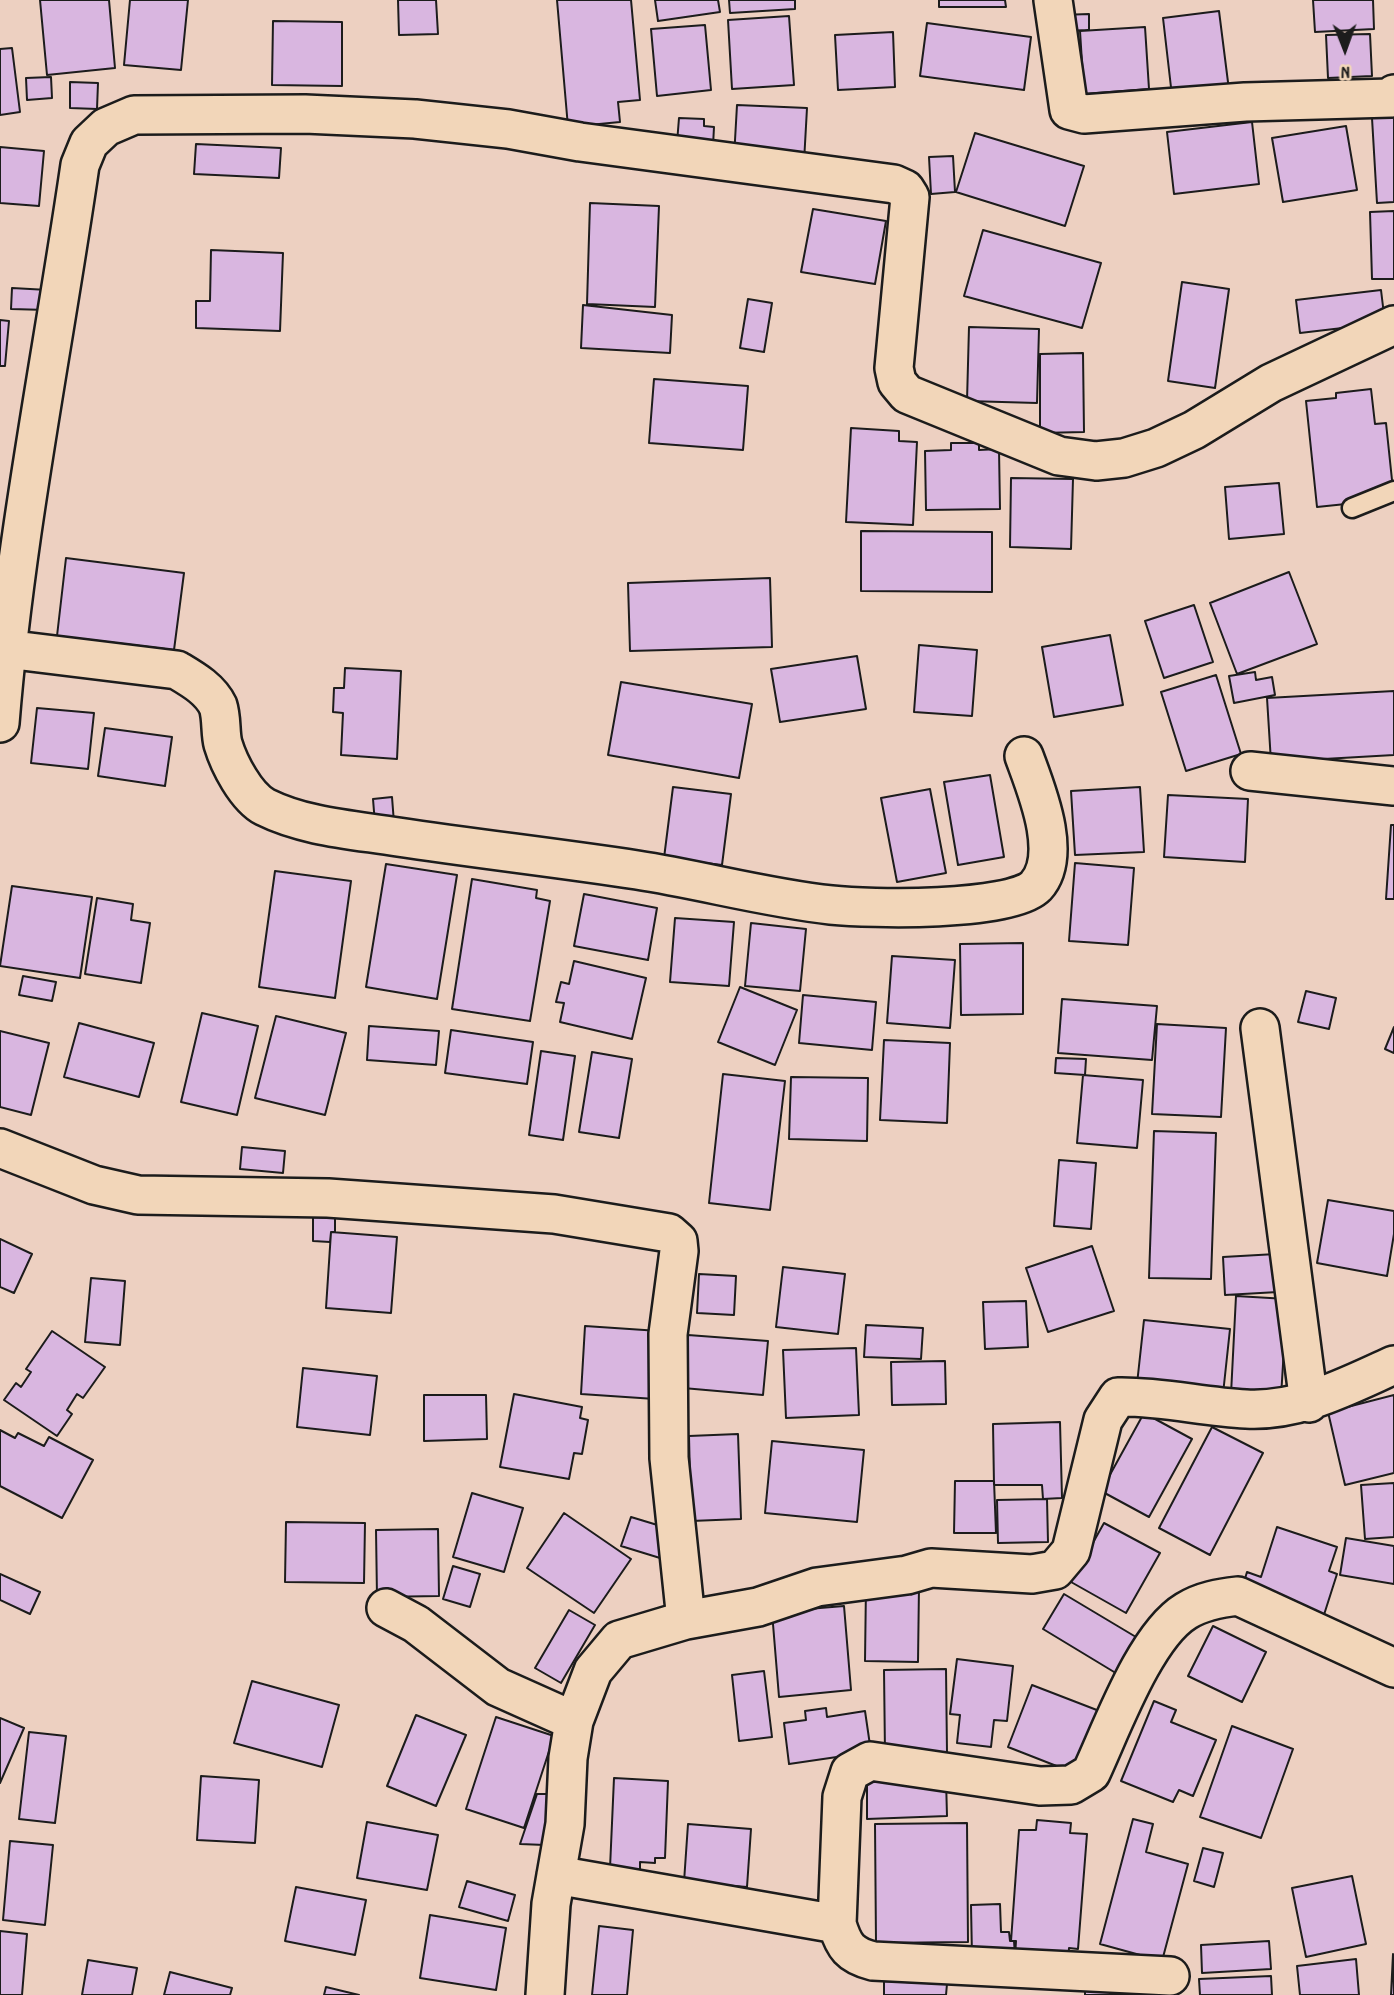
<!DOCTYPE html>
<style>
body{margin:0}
#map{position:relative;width:1394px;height:1995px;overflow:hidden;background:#edd0c1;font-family:Dekko,sans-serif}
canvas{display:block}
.north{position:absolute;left:1310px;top:14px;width:70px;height:70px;-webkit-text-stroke:5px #f2d6b9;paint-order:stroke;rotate:179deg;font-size:19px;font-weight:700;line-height:28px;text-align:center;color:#1c1c1c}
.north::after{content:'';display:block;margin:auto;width:24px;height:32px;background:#1c1c1c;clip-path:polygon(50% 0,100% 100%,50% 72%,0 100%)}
</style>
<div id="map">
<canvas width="1394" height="1995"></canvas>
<div class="north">N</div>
</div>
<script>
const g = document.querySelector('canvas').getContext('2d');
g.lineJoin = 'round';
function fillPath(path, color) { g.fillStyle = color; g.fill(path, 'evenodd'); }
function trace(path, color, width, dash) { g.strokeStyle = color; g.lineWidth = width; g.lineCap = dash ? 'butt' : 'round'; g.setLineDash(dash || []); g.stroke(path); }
const building = new Path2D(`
 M40 0H109L115 68 47 75Z
 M130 0H188L181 70 124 65Z
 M398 0H436L438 34 399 35Z
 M557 0H631L640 100 618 102 620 122 568 127Z
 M655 0H718L720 12 658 21Z
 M729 0H795V9L730 13Z
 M939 0H1005L1006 7H939Z
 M1313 0H1373L1374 29 1315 32Z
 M1219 11 1229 90 1172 96 1163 18Z
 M1089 14V30L1061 31V15Z
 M789 16 794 85 732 89 728 20Z
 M273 21 342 22V86L272 85Z
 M927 23 1031 37 1024 90 920 76Z
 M705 25 711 90 657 96 651 29Z
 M1145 27 1149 89 1084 94 1080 31Z
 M893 32 895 87 838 90 835 35Z
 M1370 34 1372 76 1328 78 1326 35Z
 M12 48 20 112 0 115V49Z
 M51 77 52 98 27 100 26 78Z
 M70 82 98 83 97 109 70 108Z
 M737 105 807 108 804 162 734 158Z
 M1394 117V202L1377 203 1372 118Z
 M679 118 704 119V126L714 127 713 146 677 143Z
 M1252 122 1259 184 1174 194 1167 132Z
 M1346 126 1357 190 1283 202 1272 138Z
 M975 133 1084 166 1065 226 956 192Z
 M196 144 281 148 279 178 194 174Z
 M0 147 44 151 39 206 0 203Z
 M953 156 955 192 931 194 929 157Z
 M590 203 659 206 655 307 587 304Z
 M813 209 886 221 875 284 801 272Z
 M1394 211V279H1372L1370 212Z
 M983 230 1101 263 1082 328 964 296Z
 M211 250 283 253 280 331 196 328V301H210Z
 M1182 282 1229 289 1215 388 1168 381Z
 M12 288 48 290 47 310 11 309Z
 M1381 290 1385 323 1300 333 1296 300Z
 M748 299 772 303 764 352 740 348Z
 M583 305 672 315 670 353 581 348Z
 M0 320 9 321 5 366H0Z
 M969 327 1039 329 1037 403 967 401Z
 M1083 353 1084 432 1040 433V354Z
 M654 379 748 386 743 450 649 443Z
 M1371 389 1375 424 1386 423 1394 499 1317 507 1306 401 1336 398V393Z
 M851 428 899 431V441L917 442 913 525 846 522Z
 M951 443H979V450L999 449 1000 509 926 510 925 451 951 450Z
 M1011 478 1073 479 1071 549 1010 547Z
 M1279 483 1284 534 1229 539 1225 487Z
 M861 531 992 532V592L861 591Z
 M66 558 184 573 174 650 57 636Z
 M1289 572 1317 644 1237 674 1210 603Z
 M770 578 772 647 630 651 628 583Z
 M1194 605 1213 662 1164 678 1145 621Z
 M1110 635 1123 705 1054 717 1042 647Z
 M919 645 977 650 972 716 914 712Z
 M857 656 866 709 780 722 771 669Z
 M345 668 401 671 397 759 341 755 343 713 333 712 334 688H344Z
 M1255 672 1256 680 1272 677 1275 695 1234 703 1229 676Z
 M1216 675 1241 754 1186 771 1161 692Z
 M621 682 752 704 739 778 608 755Z
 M1394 691V755L1271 762 1267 698Z
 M37 708 94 713 88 769 31 763Z
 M105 728 172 737 165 786 98 776Z
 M990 775 1004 857 958 865 944 782Z
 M673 787 731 794 722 865 664 858Z
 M1140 787 1144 852 1075 855 1071 791Z
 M930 789 946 873 897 882 881 798Z
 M1168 795 1248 799 1245 862 1164 857Z
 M392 797 394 823 375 824 373 799Z
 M1391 825H1394V899H1386Z
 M1075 863 1134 868 1128 945 1069 941Z
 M386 864 457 875 437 999 366 987Z
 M275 871 351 881 335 998 259 987Z
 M472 879 537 890 536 898 550 901 530 1021 452 1009Z
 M12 886 92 897 80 978 0 966Z
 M584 894 657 908 648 960 574 946Z
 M97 898 133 904 131 920 150 923 141 983 85 974Z
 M675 918 734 922 729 986 670 982Z
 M751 923 806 929 800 991 745 986Z
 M1023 943V1014L961 1015 960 944Z
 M892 956 955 960 950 1028 887 1023Z
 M574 961 646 978 632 1039 560 1022 564 1003 556 1002 561 982 569 984Z
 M23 976 56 982 52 1001 19 995Z
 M740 987 797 1010 775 1065 718 1042Z
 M1306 991 1336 998 1329 1029 1298 1022Z
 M803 995 876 1002 872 1050 799 1043Z
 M1062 999 1157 1006 1152 1060 1058 1053Z
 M202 1013 258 1026 237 1115 181 1102Z
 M276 1016 346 1033 325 1115 255 1098Z
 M79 1023 154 1043 139 1097 64 1077Z
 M1157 1024 1226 1028 1221 1117 1152 1114Z
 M369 1026 439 1031 436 1065 367 1060Z
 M1394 1027V1053L1385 1049Z
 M451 1030 533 1042 527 1084 445 1073Z
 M0 1031 49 1043 31 1115 0 1107Z
 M884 1040 950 1043 947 1123 880 1120Z
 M541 1051 575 1056 563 1140 529 1135Z
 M592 1052 632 1059 619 1138 579 1132Z
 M1056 1058 1086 1059 1085 1075 1055 1073Z
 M723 1074 785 1081 770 1210 709 1203Z
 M1083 1075 1143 1080 1137 1148 1077 1143Z
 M791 1077 868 1078 867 1141 789 1139Z
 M1154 1131 1216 1133 1211 1279 1149 1278Z
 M242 1147 285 1151 283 1173 240 1169Z
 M1059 1160 1096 1163 1091 1229 1054 1226Z
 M1328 1200 1394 1211V1234L1387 1276 1317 1263Z
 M313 1217 335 1218V1232H331L330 1242 313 1241Z
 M331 1232 397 1237 391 1313 326 1308Z
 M0 1239 32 1254 14 1293 0 1287Z
 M1092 1246 1114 1311 1048 1332 1026 1268Z
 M1276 1254 1278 1292 1225 1295 1223 1257Z
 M783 1267 845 1274 838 1334 776 1327Z
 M699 1274 736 1276 734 1315 697 1313Z
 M91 1278 125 1281 120 1345 85 1342Z
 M1236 1296 1287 1299 1281 1397 1231 1394Z
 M1026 1301 1028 1347 985 1349 983 1302Z
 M1144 1320 1230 1329 1223 1394 1137 1384Z
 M866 1325 923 1328 921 1359 864 1357Z
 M585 1326 659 1331 655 1399 581 1394Z
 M52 1331 105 1367 83 1398 77 1394 67 1410 72 1414 57 1436 4 1400 16 1383 21 1387 31 1372 26 1369Z
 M688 1335 768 1341 763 1395 683 1388Z
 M856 1348 859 1415 786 1418 783 1350Z
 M945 1361 946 1404 892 1405 891 1362Z
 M303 1368 377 1376 370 1435 297 1427Z
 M514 1394 582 1407 580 1418 588 1420 582 1454 574 1453 569 1479 500 1467Z
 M424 1395H486L487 1439 424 1441Z
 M1394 1395V1473L1345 1485 1328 1412Z
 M1144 1413 1192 1439 1149 1517 1101 1491Z
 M1060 1422 1062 1498 1043 1499 1042 1485H994L993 1424Z
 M1212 1427 1263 1453 1210 1555 1159 1528Z
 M0 1430 15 1438 18 1433 44 1446 49 1437 93 1460 62 1518 0 1486Z
 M738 1434 741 1519 691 1521 689 1436Z
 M772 1441 864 1450 857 1522 765 1513Z
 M955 1481H994L996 1533H954Z
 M1394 1483V1537L1365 1539 1361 1485Z
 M472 1493 523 1508 504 1572 453 1557Z
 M1047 1499 1048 1542 998 1543 997 1500Z
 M564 1513 631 1559 594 1613 527 1568Z
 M631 1517 664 1527 660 1558 621 1546Z
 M286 1522 365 1523 364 1583 285 1582Z
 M1104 1523 1160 1553 1126 1613 1071 1582Z
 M1277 1527 1337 1547 1329 1571 1337 1574 1322 1621 1240 1595 1247 1572 1261 1577Z
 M438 1529 439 1596 377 1597 376 1530Z
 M1346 1538 1394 1546V1584L1340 1575Z
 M453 1566 480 1574 470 1607 443 1599Z
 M0 1574 40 1592 30 1614 0 1600Z
 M866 1585 919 1586 918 1662 865 1661Z
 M1064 1594 1146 1643 1124 1678 1043 1629Z
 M844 1606 851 1690 779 1697 772 1612Z
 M569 1610 595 1625 561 1683 535 1668Z
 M1213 1626 1266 1652 1242 1702 1188 1676Z
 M957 1659 1013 1666 1007 1721 994 1720 991 1747 957 1743 960 1715 950 1714Z
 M946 1669 947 1753 885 1754 884 1670Z
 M764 1671 772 1737 739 1741 732 1675Z
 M252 1681 339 1705 322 1767 234 1743Z
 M1032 1685 1102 1712 1077 1774 1008 1747Z
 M1154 1701 1176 1710 1171 1722 1216 1740 1193 1796 1179 1790 1173 1802 1121 1781Z
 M826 1708 827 1717 865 1711 871 1752 789 1764 784 1723 806 1720 805 1711Z
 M416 1715 466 1735 436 1806 387 1786Z
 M496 1717 554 1736 524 1828 466 1809Z
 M0 1718 24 1728 0 1783Z
 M1232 1726 1293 1749 1261 1838 1200 1817Z
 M29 1732 66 1736 55 1823 19 1819Z
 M201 1776 259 1780 255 1843 197 1840Z
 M614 1778 668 1781 665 1858H655V1863L640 1862V1870L610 1868Z
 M946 1779 947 1816 867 1819V1781Z
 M537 1794H558L545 1845 520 1844Z
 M1133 1819 1153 1824 1146 1852 1188 1864 1162 1961 1100 1944Z
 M1037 1820 1071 1823 1070 1833 1087 1834 1078 1949 1069 1948 1068 1961 1015 1957 1016 1941H1011L1019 1830H1036Z
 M367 1822 438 1835 427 1890 357 1878Z
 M967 1823 968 1942 876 1943 875 1824Z
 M688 1824 751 1829 747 1887 684 1882Z
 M10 1841 53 1845 45 1925 3 1920Z
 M1203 1848 1223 1853 1214 1887 1194 1881Z
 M1352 1876 1366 1944 1306 1957 1292 1888Z
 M467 1881 515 1895 508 1921 459 1907Z
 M296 1887 366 1900 355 1955 285 1941Z
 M1000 1904 1001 1932H1009L1010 1941H1014L1015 1956 972 1957 971 1905Z
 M430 1915 506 1928 496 1990 420 1978Z
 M599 1926 633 1930 627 1995H592Z
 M0 1931 27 1934 22 1995H0Z
 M1269 1941 1271 1969 1202 1973 1201 1945Z
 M1393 1954 1394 1995H1391Z
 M1356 1959 1359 1995H1300L1297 1966Z
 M88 1960 137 1968 132 1995H82Z
 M170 1972 232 1988 230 1995H164Z
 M1271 1976 1272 1995H1200L1199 1979Z
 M884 1981 947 1984 946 1995H884Z
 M326 1987 359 1995H324Z
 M1085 1989H1155V1995H1085Z`);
fillPath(building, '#d9b6e0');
trace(building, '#1c1c1c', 2);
const lane = new Path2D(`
 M1352 508 1394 491`);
const street = new Path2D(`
 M1053 0 1069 110 1084 114 1245 102 1391 98 1394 94
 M6 649 177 670C192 679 210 689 218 706 222 718 220 733 223 744 229 764 246 797 265 807 305 827 354 830 398 837 478 849 558 858 637 870 702 880 766 898 831 905 869 909 1011 912 1036 886 1064 855 1036 789 1024 756
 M0 723C15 536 53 351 80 165L89 143 106 127 134 115 305 114 415 119 508 129 580 142 894 184 905 189 910 197 894 368 897 382 907 394 1059 456 1096 461 1124 458 1156 448 1194 430 1271 383 1394 325
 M1250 771 1394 786
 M1260 1028 1309 1403
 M0 1148 94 1185 138 1195 328 1198 554 1214 669 1233 678 1241 679 1251 668 1334 669 1458 686 1620
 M386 1608 416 1624 498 1687 574 1721
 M556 1875 837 1924 842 1797 850 1772 870 1761 1040 1786 1071 1785 1091 1773C1112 1728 1145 1636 1186 1611 1202 1601 1220 1598 1238 1596L1394 1668
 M837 1924C844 1947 850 1955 873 1961L1170 1976
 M545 1995 551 1904 565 1824 568 1758 574 1721 593 1671 619 1640 686 1620 758 1607 817 1587 907 1575 931 1568 1032 1574 1055 1570 1071 1551 1103 1420 1118 1397C1161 1396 1203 1407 1246 1409 1299 1412 1347 1386 1394 1365`);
trace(lane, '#1c1c1c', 23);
trace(street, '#1c1c1c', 42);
trace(lane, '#f2d6b9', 18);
trace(street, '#f2d6b9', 37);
</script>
